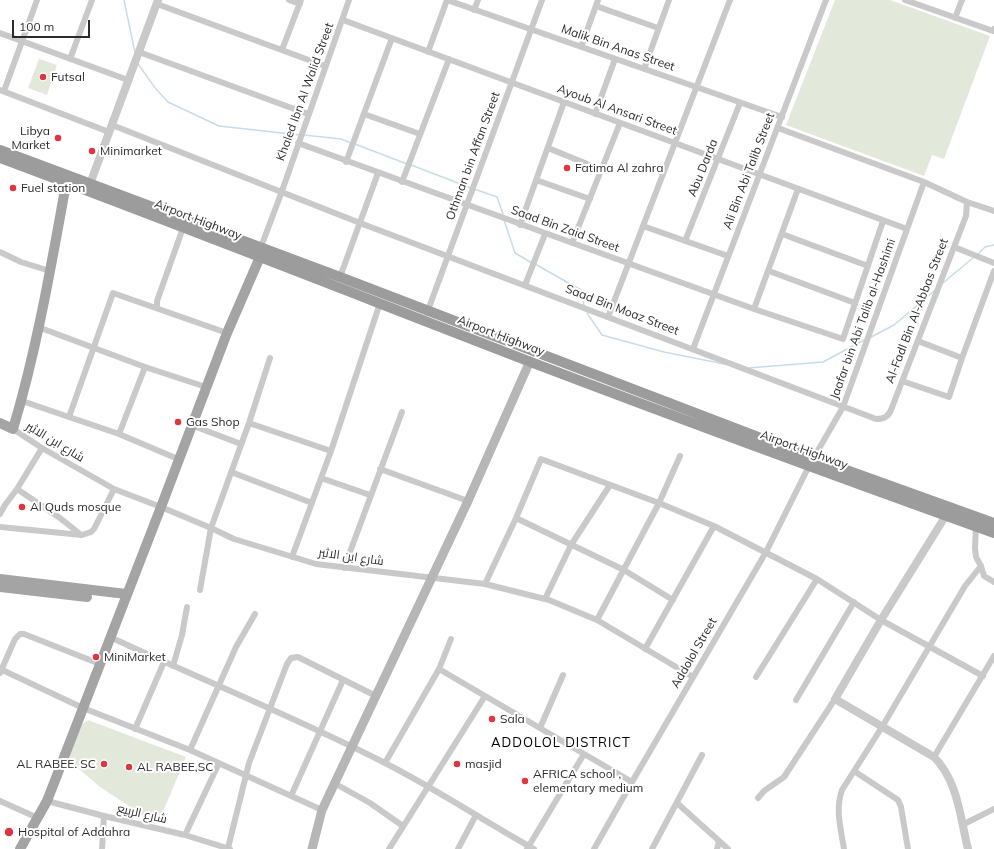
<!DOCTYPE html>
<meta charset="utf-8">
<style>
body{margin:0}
#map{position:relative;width:994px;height:849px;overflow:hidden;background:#fff;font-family:Mulish,sans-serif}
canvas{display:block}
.scale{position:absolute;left:12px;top:20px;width:78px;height:18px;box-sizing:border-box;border:2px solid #2c2c2c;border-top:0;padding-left:5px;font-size:12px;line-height:14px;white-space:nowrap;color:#2c2c2c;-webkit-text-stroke:3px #fff;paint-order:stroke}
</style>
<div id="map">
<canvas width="994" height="849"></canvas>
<div class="scale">100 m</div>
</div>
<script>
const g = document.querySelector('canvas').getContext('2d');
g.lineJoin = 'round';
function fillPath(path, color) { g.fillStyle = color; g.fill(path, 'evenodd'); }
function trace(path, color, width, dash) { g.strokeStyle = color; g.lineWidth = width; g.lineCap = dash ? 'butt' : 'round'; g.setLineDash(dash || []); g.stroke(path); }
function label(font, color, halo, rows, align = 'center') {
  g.font = font + ' Mulish,Cairo,sans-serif'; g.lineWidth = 4; g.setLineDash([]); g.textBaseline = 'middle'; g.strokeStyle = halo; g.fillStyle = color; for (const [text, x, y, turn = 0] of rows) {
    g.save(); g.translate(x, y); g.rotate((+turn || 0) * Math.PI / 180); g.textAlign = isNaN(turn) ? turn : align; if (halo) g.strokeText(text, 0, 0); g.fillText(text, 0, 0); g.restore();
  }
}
fillPath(new Path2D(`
 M835 0H890L990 36 944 159 932 155 924 176 786 125Z
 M39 59 57 65 47 95 28 88Z
 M88 720 186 757 159 821 147 818 100 787 72 763 69 755 82 724Z`), '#e2e9da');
trace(new Path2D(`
 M124 0 135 53
 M138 64 156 89 168 102 219 126 300 135
 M304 135 341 139 351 143
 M355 144 407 164
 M411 165 471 188
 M474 189 497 197 503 214
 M504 220 515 253 532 263
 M977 255 985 247 994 245
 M535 264 581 290 584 306
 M943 283 974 257
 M587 313 602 335 664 352 724 364
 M871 337 894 325 934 291
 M748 368 823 362 864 340`), '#c7dce9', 1.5);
trace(new Path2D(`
 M289 0 300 4
 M447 0 782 117
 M905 0 993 31 994 29
 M157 4 325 66
 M596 6 658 28
 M474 10 478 0
 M955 18 962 0
 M343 20 907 229
 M0 33 128 80
 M581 47 598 0
 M282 50 301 0
 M139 52 308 114
 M428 52 447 0
 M70 59 92 0
 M644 69 669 0
 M0 90 109 132
 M4 91 37 0
 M364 114 420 134
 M595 114 615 59
 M112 125 360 223 876 419C884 419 888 417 891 410L966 216 967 202
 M778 128 924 182 967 202 994 211
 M298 143 754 309 843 339 883 221
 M548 148 602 170
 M346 162 392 38
 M536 180 590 199
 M402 182 449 59
 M520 225 564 102
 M643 226 728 256
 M782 234 868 266
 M685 241 740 103
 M572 243 620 123
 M261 247 282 191 349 0
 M954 247 994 263
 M0 252 21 262 50 271
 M769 271 855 303
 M340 277 378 173
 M525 285 545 234
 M157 307V301L183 228
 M754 309 798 189
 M427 313 542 0
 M608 317 730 0
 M38 327 145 367 206 387
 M918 341 962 358 994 271
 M693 349 826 0
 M902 381 949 397 962 358
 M22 401 119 434 178 459
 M69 417 113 293 227 333
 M249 423 331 451
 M191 425 241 444
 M13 429 42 448 114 489 161 507 211 528 234 539 316 564 485 584 549 600 597 620 693 677
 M119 434 145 367
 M380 469 468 501
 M231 472 312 503
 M321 478 370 495
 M17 489 60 518 80 534
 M0 514 5 505 17 489 42 448
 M516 518 624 570 673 600
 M976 526 975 548 976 557 981 566 984 576 994 582
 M0 527 82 535 91 532 94 529 114 489
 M292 557 331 451 380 303
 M344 568 402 412
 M485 584 516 518 541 459 659 503 714 526 817 579 881 620 983 676
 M200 590 211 528 249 423 270 358
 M545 599 571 545 610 485
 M597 620 659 503 680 456
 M110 637C202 680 295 717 385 763 436 789 484 821 534 849
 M645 649 714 526
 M173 666 182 635 187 607
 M0 669 83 708 190 750 322 810
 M439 669 632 782
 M0 673 15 639 20 634H24L100 664
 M756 677 817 579
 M796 700 854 602
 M540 728 563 675
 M135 729 164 662
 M190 750 236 647 255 614
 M934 757 994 656
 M385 763 439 669 451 639
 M854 771 898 800 901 807 908 849
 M334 783 370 803 403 826
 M291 796 343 680
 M758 798 764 791 784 777 835 699
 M0 801 38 818
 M47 801 104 816 185 835 230 849
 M677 803 717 839 719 842 717 849
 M962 825 994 809
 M185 835 219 763
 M717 839 728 849
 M228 848 249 763 287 664 291 658 298 657 376 696
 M102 849 104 816
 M389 849 485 696
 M458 849 476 815
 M527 849 584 754
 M594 849 632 782 766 552 809 466 843 407 924 182
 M652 849 702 755
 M844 849C841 829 835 810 842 790L882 727 965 586 981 566`), '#c9c9c9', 6);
trace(new Path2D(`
 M90 184 158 0
 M948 512 881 620 835 699 934 757C958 781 960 817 968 849`), '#c9c9c9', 8);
trace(new Path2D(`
 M312 849 322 810 468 501 530 361`), '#b6b6b6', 9);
trace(new Path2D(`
 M0 423 13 429C37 349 51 266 66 184
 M0 579 126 594
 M0 587 87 597
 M20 849 47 801 161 507 227 333 260 257`), '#a4a4a4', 10);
trace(new Path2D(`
 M0 150 340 277 813 458 994 523
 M0 158C177 224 352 293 528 361 683 420 838 477 994 533`), '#9c9c9c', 10);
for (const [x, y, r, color] of [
 [43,77,4,"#dc3642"],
 [58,138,4,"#dc3642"],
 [92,151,4,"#dc3642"],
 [567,168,4,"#dc3642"],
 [13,188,4,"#dc3642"],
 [178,422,4,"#dc3642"],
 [22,507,4,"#dc3642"],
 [96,657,4,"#dc3642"],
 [492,719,4,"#dc3642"],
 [104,764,4,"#dc3642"],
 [457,764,4,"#dc3642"],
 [129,767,4,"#dc3642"],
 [525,781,4,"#dc3642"],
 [9,832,5,"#dc3642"]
]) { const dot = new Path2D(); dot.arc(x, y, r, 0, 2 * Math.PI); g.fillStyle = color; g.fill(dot); trace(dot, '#fff', 1.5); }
label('12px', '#2c2c2c', '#fff', [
 ["Malik Bin Anas Street",618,48,19],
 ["Khaled Ibn Al Walid Street",305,92,-70],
 ["Ayoub Al Ansari Street",617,110,20],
 ["Othman bin Affan Street",473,156,-70],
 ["Abu Darda",703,168,-68],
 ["Ali Bin Abi Talib Street",749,171,-69],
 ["Airport Highway",198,220,21],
 ["Saad Bin Zaid Street",565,229,20],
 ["Saad Bin Moaz Street",622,310,21],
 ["Al-Fadl Bin Al-Abbas Street",917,311,-69],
 ["Jaafar bin Abi Talib al-Hashimi",863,319,-70],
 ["Airport Highway",501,336,21],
 ["شارع ابن الاثير",55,442,31],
 ["Airport Highway",804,450,20],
 ["شارع ابن الاثير",351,557,8],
 ["Addolol Street",694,653,-60],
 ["شارع الربيع",142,814,13]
]);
label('12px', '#2c2c2c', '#fff', [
 ["Futsal",51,77],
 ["Libya",50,131,"right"],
 ["Market",50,145,"right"],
 ["Minimarket",100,151],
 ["Fatima Al zahra",575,168],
 ["Fuel station",21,188],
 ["Gas Shop",186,422],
 ["Al Quds mosque",30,507],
 ["MiniMarket",104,657],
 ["Sala",500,719],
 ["AL RABEE. SC",96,764,"right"],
 ["masjid",465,764],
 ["AL RABEE,SC",137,767],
 ["AFRICA school ,",533,774],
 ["elementary medium",533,788],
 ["Hospital of Addahra",18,832]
], 'left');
g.letterSpacing = '1px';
label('13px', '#000', '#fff', [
 ["ADDOLOL DISTRICT",561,743]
]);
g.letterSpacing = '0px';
</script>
